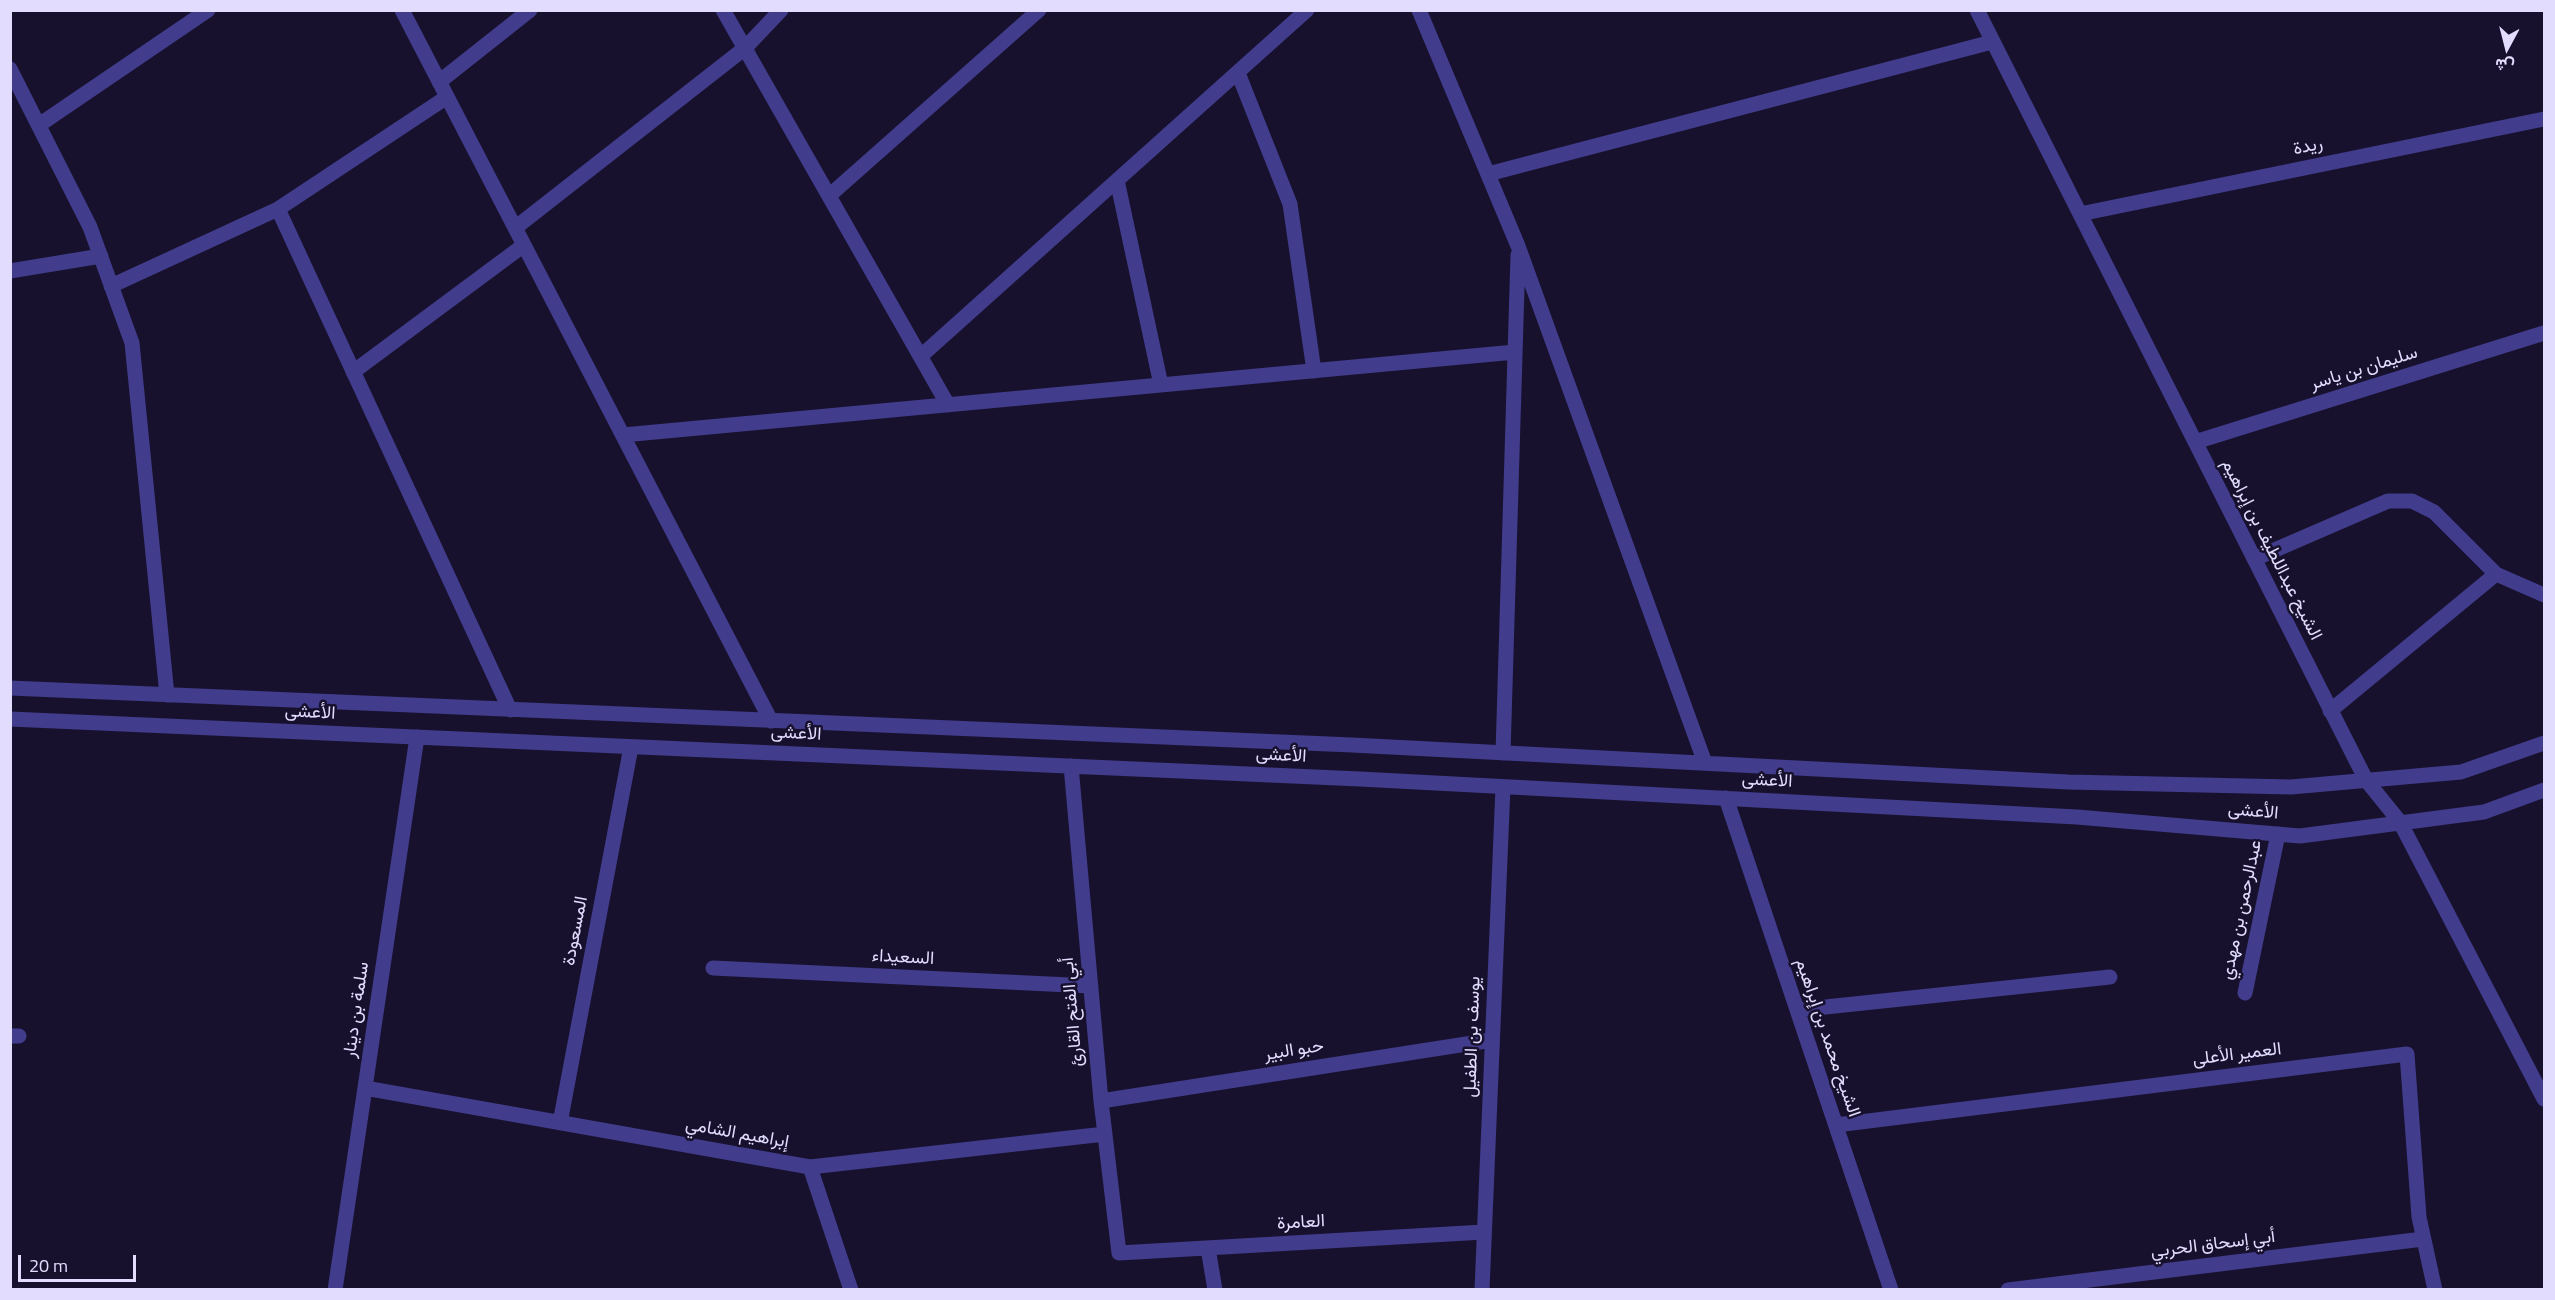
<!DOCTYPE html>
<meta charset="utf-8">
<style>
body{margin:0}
#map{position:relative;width:2555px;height:1300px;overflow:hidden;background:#17112d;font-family:"Titillium Web",Vazirmatn,sans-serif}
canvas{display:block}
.frame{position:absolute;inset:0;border:12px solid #e2ddff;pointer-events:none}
.north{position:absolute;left:2477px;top:18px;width:60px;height:60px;-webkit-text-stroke:4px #17112d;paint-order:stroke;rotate:187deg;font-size:16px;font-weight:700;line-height:24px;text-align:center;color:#e2ddff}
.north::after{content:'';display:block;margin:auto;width:21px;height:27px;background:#e2ddff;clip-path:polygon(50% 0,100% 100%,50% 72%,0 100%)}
.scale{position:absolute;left:18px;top:1255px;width:118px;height:27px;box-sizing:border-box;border:3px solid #e2ddff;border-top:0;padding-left:8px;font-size:18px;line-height:21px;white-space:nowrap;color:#e2ddff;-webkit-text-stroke:4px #17112d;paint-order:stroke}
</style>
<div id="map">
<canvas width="2555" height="1300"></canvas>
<div class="frame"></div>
<div class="north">ش</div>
<div class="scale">20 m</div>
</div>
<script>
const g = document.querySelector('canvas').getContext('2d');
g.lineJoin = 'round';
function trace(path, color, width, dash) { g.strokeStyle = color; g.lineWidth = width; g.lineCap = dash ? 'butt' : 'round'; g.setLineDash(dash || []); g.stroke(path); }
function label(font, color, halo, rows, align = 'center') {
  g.font = font + ' "Titillium Web",Vazirmatn,sans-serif'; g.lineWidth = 5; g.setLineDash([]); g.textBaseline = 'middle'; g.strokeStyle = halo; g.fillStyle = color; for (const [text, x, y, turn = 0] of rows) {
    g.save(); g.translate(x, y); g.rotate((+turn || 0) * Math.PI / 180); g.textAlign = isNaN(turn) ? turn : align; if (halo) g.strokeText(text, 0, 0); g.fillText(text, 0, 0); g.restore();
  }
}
trace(new Path2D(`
 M402 10 771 721
 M723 10 948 405
 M1419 10 1518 246 1705 763
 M1977 10 2366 780 2400 822 2544 1099
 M10 69 90 227 132 343 167 695
 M1238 73 1290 204 1314 371
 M439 82 530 10
 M39 125 208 10
 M1488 174 1992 42
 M1117 180 1161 385
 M830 195 1039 10
 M278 209 510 710
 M2080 214 2544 119
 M515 228 745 48 781 10
 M10 271 101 256
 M111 286 278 209 447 97
 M921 356 1307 10
 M353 372 524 245
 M623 435 1515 352
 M2195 442 2544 333
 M2254 559 2388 501H2412L2434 512 2496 574 2544 595
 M10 688 1352 745 2068 782 2291 787 2461 772 2544 743
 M2330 711 2496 574
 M10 719 1360 779 2077 817 2300 836 2484 812 2544 790
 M1503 753 1518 255
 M1071 766 1101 1101 1119 1253 1484 1232
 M1726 798 1891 1290
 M713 968 1091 986
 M2245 993 2278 834
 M1797 1010 2110 977
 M10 1036H19
 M365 1088 810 1167 1105 1134
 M1101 1101 1492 1040
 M560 1123 631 747
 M1836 1125 2407 1054 2419 1217 2435 1290
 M810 1167 851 1290
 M1208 1248 1215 1290
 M335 1290 417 737
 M1482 1290 1503 787
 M2008 1290 2423 1239`), '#413c8c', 15);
label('18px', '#e2ddff', '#17112d', [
 ["ريدة",2308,147,-12],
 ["سليمان بن ياسر",2364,369,-17],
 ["الشيخ عبداللطيف بن إبراهيم",2271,550,63],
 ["الأعشى",310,713,3],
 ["الأعشى",796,734,3],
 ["الأعشى",1281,756,3],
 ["الأعشى",1767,781,3],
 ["الأعشى",2253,812,5],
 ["عبدالرحمن بن مهدي",2242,910,-78],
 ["المسعودة",576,931,-79],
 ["السعيداء",903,958,3],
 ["سلمة بن دينار",357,1010,-82],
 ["أبي الفتح القارئ",1073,1012,-95],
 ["يوسف بن الطفيل",1473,1037,-88],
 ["الشيخ محمد بن إبراهيم",1827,1038,71],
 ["حبو البير",1294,1051,-9],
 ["العمير الأعلى",2237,1055,-7],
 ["إبراهيم الشامي",737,1134,10],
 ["العامرة",1301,1223,-3],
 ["أبي إسحاق الحربي",2213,1245,-7]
]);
</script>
